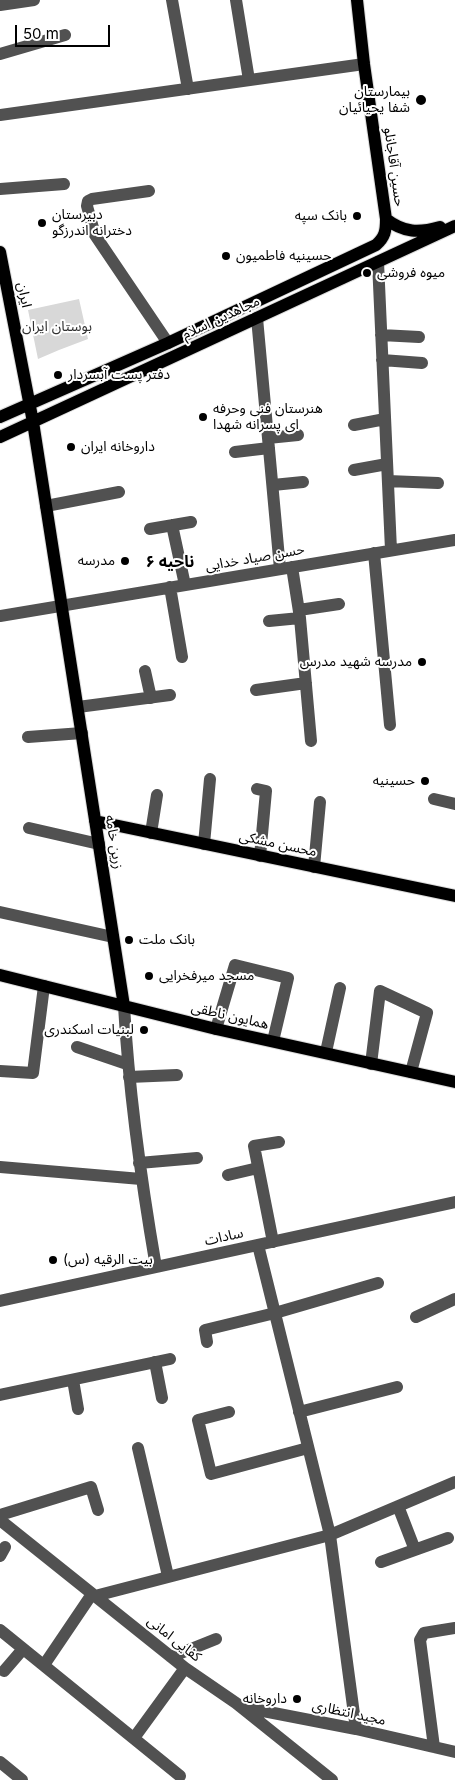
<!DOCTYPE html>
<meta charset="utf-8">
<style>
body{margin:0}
#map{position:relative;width:455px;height:1780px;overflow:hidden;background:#fff;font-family:Inter,sans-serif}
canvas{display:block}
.scale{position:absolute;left:15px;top:25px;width:95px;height:22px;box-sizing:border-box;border:2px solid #000;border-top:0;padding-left:6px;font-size:15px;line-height:18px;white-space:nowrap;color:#000;-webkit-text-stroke:4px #fff;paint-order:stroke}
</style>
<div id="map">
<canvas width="455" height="1780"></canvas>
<div class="scale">50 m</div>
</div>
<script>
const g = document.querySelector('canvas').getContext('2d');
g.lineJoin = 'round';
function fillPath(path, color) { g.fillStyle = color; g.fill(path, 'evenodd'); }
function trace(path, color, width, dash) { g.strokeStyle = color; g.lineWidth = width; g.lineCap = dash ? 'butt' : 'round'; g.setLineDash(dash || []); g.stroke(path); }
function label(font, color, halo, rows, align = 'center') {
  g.font = font + ' Inter,"Noto Sans Arabic",sans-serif'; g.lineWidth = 4; g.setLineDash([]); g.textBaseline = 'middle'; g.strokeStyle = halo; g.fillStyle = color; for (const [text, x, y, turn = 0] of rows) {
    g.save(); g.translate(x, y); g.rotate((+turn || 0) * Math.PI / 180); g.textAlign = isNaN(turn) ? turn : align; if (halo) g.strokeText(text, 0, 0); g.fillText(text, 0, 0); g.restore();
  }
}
fillPath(new Path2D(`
 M79 299 88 339 59 350 38 359 28 310Z`), '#d8d8d8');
const major = new Path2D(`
 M386 219C404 233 419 233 440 227
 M0 252 33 422 124 1006
 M0 417 168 343 376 245C385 237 386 231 386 219L364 64 357 0
 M0 437 455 226
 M95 821 455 896
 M0 975 216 1029 455 1082`);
trace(major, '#dbdbdb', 14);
trace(new Path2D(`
 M172 0 188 89
 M236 0 249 80
 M0 5 34 0
 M0 54 65 35
 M0 115 364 64
 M0 189 64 184
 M149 191 92 199 88 201 87 206 95 235 168 343
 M378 262 391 550
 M257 318 280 569
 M381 335 419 337
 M382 360 422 363
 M354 425 385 419
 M268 438 298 435
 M235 452 269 448
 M354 470 387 464
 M388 481 438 483
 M273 485 303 482
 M46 506 119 492
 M172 525 185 585
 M150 529 191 522
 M374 553 390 725
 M292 567 300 618 311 741
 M170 587 182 657
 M299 610 339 604
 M0 616 455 540
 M269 621 300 618
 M145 671 151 698
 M256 690 306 683
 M78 707 170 695
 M28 737 82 733
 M257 789 266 791 260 856
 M434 799 455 804
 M29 828 99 844
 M151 833 157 795
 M204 844 210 779
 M314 867 320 802
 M0 912 113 937
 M124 1006C129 1094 141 1180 156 1267
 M216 1029 235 965 288 978 273 1041
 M77 1047 127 1064
 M326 1052 340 988
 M371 1064 380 991 427 1013 411 1072
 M0 1071 33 1073 44 986
 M129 1077 177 1075
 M139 1163 197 1158
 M0 1167 141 1179
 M228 1175 258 1168
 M273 1242 254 1146 279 1142
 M258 1245 330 1535 356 1729
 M0 1301 455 1202
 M416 1317 455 1299
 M207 1342 205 1330 275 1313 378 1283
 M155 1362 162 1398
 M73 1380 78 1409
 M0 1395 170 1359
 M229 1412 198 1420 211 1474 308 1448
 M299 1412 397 1387
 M138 1448 168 1576
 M398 1506 415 1550
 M0 1515 91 1487 98 1510
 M0 1520 185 1668 236 1703 332 1780
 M0 1556 5 1547
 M381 1562 448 1538
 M95 1596 330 1535 455 1482
 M0 1630 180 1776
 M171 1657 216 1639
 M44 1665 92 1594
 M4 1671 23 1649
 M244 1706 258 1710 356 1729 455 1752
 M134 1738 185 1668
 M434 1747 420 1640 424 1633 455 1628
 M0 1762 22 1780`), '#515151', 12);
trace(major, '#000', 12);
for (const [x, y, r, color] of [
 [421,100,6,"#000"],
 [357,216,5,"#000"],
 [42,223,5,"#000"],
 [226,256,5,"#000"],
 [367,273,5,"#000"],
 [58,375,5,"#000"],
 [203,417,5,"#000"],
 [71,447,5,"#000"],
 [125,561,5,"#000"],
 [422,662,5,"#000"],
 [425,781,5,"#000"],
 [129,940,5,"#000"],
 [149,976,5,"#000"],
 [144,1030,5,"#000"],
 [53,1260,5,"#000"],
 [297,1699,5,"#000"]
]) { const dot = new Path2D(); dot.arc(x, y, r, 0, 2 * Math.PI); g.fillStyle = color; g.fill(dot); trace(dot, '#fff', 2); }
label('14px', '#000', '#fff', [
 ["بیمارستان",410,92,"right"],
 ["شفا یحیائیان",410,108,"right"],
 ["دبیرستان",52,215],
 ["دخترانه اندرزگو",52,231],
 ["بانک سپه",347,216,"right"],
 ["حسینیه فاطمیون",236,256],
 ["میوه فروشی",377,273],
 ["دفتر پست آبسردار",68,375],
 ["هنرستان فنی وحرفه",213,409],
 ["ای پسرانه شهدا",213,425],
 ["داروخانه ایران",81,447],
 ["مدرسه",115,561,"right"],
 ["مدرسه شهید مدرس",412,662,"right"],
 ["حسینیه",415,781,"right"],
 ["بانک ملت",139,940],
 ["مسجد میرفخرایی",159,976],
 ["لبنیات اسکندری",134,1030,"right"],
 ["بیت الرقیه (س)",63,1260],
 ["داروخانه",287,1699,"right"]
], 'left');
label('14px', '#000', '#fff', [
 ["حسین آقاجانلو",394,167,82],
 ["ایران",24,295,79],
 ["مجاهدین اسلام",221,318,-25],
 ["حسن صیاد خدایی",255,558,-10],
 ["زرین خامه",114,842,81],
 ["محسن مشکی",278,844,12],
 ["همایون ناطقی",230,1016,13],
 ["سادات",224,1237,-12],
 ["کفایی امانی",174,1639,38],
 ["مجید انتظاری",349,1713,12]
]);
label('14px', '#2f2f2f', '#fff', [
 ["بوستان ایران",57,327]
]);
label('bold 16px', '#000', '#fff', [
 ["ناحیه ۶",170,562]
]);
</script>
